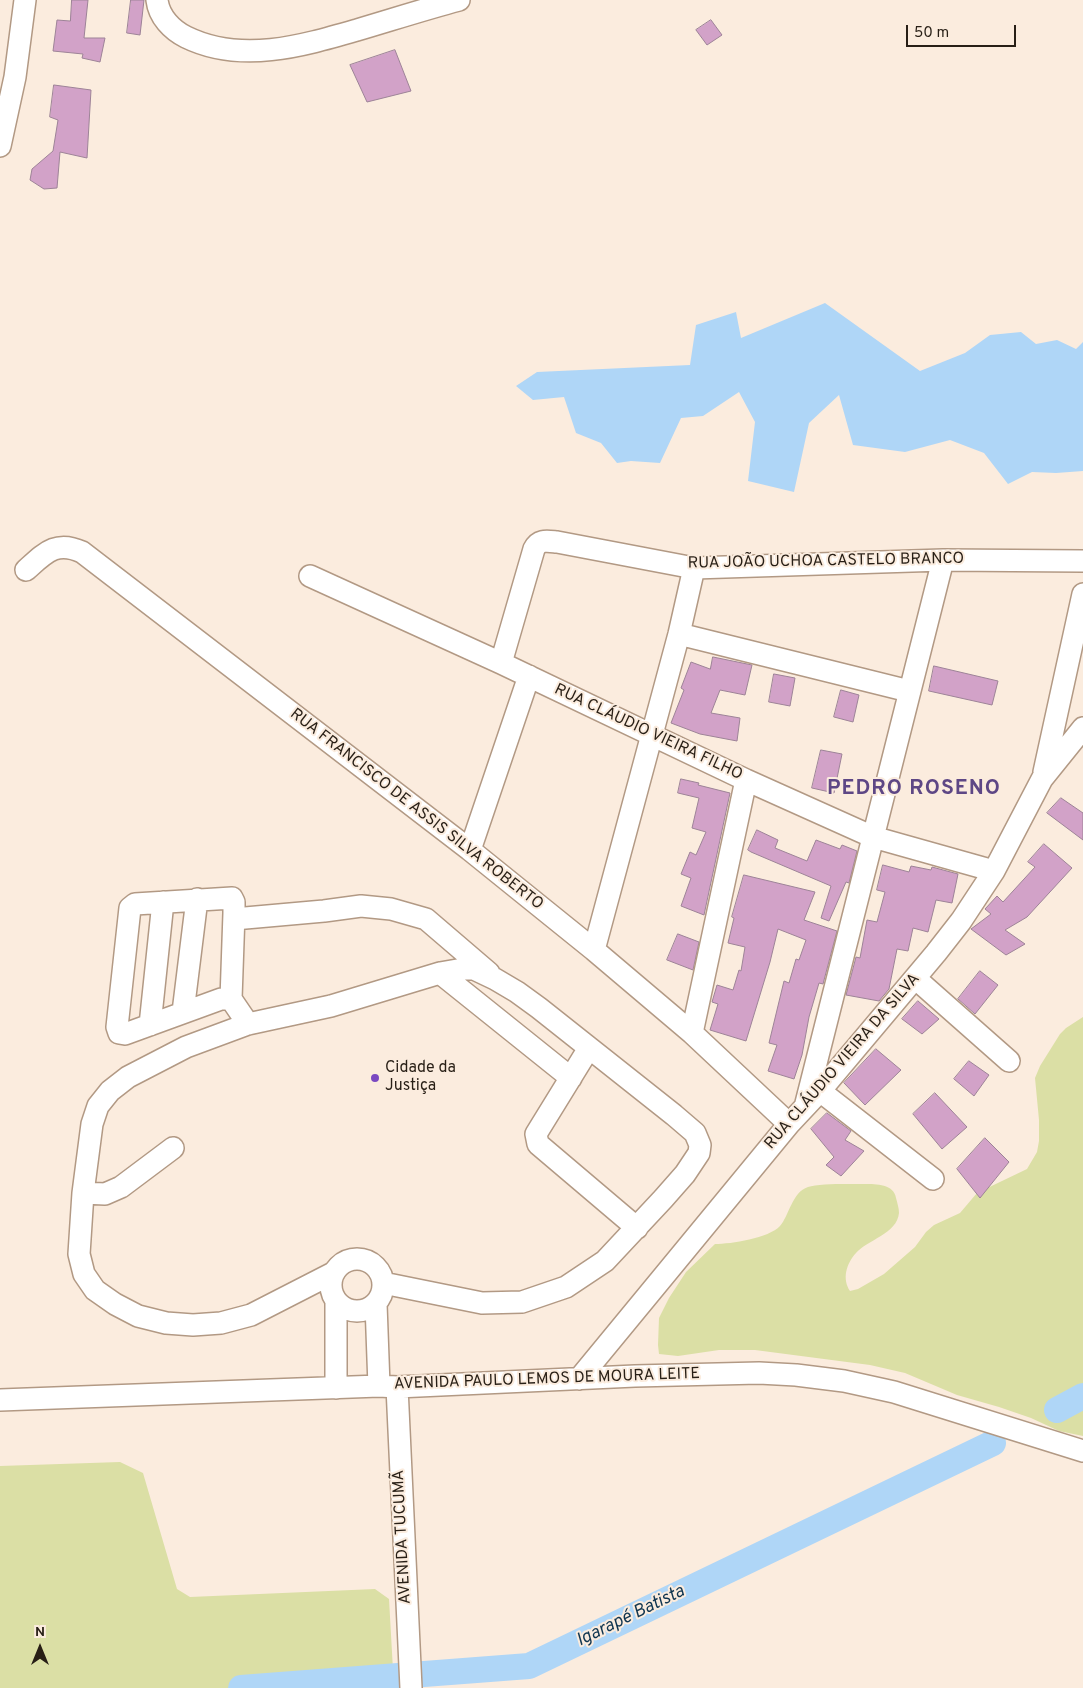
<!DOCTYPE html>
<meta charset="utf-8">
<style>
body{margin:0}
#map{position:relative;width:1083px;height:1688px;overflow:hidden;background:#fbecde;font-family:Overpass,sans-serif}
canvas{display:block}
.north{position:absolute;left:15px;top:1623px;width:50px;height:50px;-webkit-text-stroke:4px #fbecde;paint-order:stroke;rotate:0deg;font-size:14px;font-weight:700;line-height:20px;text-align:center;color:#281f16}
.north::after{content:'';display:block;margin:auto;width:18px;height:22px;background:#281f16;clip-path:polygon(50% 0,100% 100%,50% 72%,0 100%)}
.scale{position:absolute;left:906px;top:25px;width:110px;height:22px;box-sizing:border-box;border:2px solid #281f16;border-top:0;padding-left:6px;font-size:15px;line-height:18px;white-space:nowrap;color:#281f16;-webkit-text-stroke:4px #fbecde;paint-order:stroke}
</style>
<div id="map">
<canvas width="1083" height="1688"></canvas>
<div class="north">N</div>
<div class="scale">50 m</div>
</div>
<script>
const g = document.querySelector('canvas').getContext('2d');
g.lineJoin = 'round';
function fillPath(path, color) { g.fillStyle = color; g.fill(path, 'evenodd'); }
function trace(path, color, width, dash) { g.strokeStyle = color; g.lineWidth = width; g.lineCap = dash ? 'butt' : 'round'; g.setLineDash(dash || []); g.stroke(path); }
function label(font, color, halo, rows, align = 'center') {
  g.font = font + ' Overpass,sans-serif'; g.lineWidth = 4; g.setLineDash([]); g.textBaseline = 'middle'; g.strokeStyle = halo; g.fillStyle = color; for (const [text, x, y, turn = 0] of rows) {
    g.save(); g.translate(x, y); g.rotate((+turn || 0) * Math.PI / 180); g.textAlign = isNaN(turn) ? turn : align; if (halo) g.strokeText(text, 0, 0); g.fillText(text, 0, 0); g.restore();
  }
}
fillPath(new Path2D(`
 M1083 1017V1436L1059 1431 1031 1418 999 1407 957 1395 905 1373 870 1365 755 1350H719L678 1356 659 1354 658 1345 659 1318 669 1298 686 1272 715 1244C731 1244 769 1238 780 1226 789 1216 792 1192 808 1187 819 1183 852 1184 865 1184 876 1184 894 1184 896 1198 897 1202 899 1208 899 1213 897 1234 867 1240 856 1253 846 1264 842 1279 850 1291L858 1289 884 1274 915 1247 926 1232 934 1225 960 1213 977 1193 1027 1169 1037 1152 1039 1141V1120L1035 1078 1040 1066 1060 1034 1066 1028Z
 M120 1462 143 1473 177 1589 190 1597 375 1589 389 1599 394 1688H0V1466Z`), '#dbdfa5');
fillPath(new Path2D(`
 M825 303 920 371 965 353 990 335 1021 332 1036 344 1057 340 1076 349 1083 342V471L1056 473 1032 472 1008 484 984 453 950 440 905 452 853 445 839 395 809 423 794 492 748 481 755 422 739 392 703 416 681 418 660 463 631 461 617 463 601 443 576 433 564 397 533 400 516 386 537 372 690 365 696 325 736 312 741 338Z`), '#afd6f7');
trace(new Path2D(`
 M1057 1410 1083 1396
 M241 1688 529 1666 993 1443`), '#afd6f7', 26);
const building = new Path2D(`
 M72 0H88L84 38H105L100 62 82 58 83 54 53 51 57 20 70 21Z
 M131 0H144L140 35 127 33Z
 M711 20 722 35 707 45 696 30Z
 M395 50 411 91 367 102 350 65Z
 M54 85 91 90 87 158 60 152 57 188 44 189 30 180 32 169 53 151 58 120 50 117Z
 M713 657 752 665 745 695 720 690 711 713 740 718 737 741 700 734 671 723 684 690 681 688 691 662 710 669Z
 M934 666 998 681 992 705 929 691Z
 M774 674 795 678 790 706 769 702Z
 M841 690 859 695 853 722 834 717Z
 M821 750 842 754 834 793 812 788Z
 M681 779 699 783 698 785 730 793 704 915 681 906 691 878 681 874 690 852 696 855 706 832 692 828 699 798 678 793Z
 M1061 798 1083 813V840L1047 813Z
 M757 830 778 840 775 848 807 861 816 840 840 849 842 845 857 851 849 883 846 882 829 921 821 918 831 886 751 852 748 850Z
 M1044 844 1072 868 1027 917 1005 930 1025 944 1006 955 971 929 991 914 985 909 997 896 1003 902 1035 867 1028 862Z
 M883 865 909 872 911 866 931 870 932 867 958 874 952 903 936 900 928 932 913 928 908 951 897 949 889 989 879 1001 846 995 856 957 860 958 867 920 877 922 885 892 877 890Z
 M744 875 815 892 804 920 837 931 823 984 819 983 809 1017 802 1055 794 1079 768 1071 777 1045 769 1043 784 981 789 983 796 959 799 960 806 940 778 929 770 962 746 1041 710 1030 718 1004 712 1002 717 985 733 990 739 970 741 971 745 947 728 943 734 918 732 917Z
 M678 934 699 942 693 970 667 960Z
 M980 971 998 985 975 1014 958 999Z
 M918 1001 939 1019 922 1034 902 1019Z
 M876 1049 901 1070 865 1105 844 1083Z
 M969 1061 989 1075 974 1096 954 1079Z
 M935 1093 967 1127 942 1149 913 1114Z
 M827 1113 851 1131 845 1140 864 1151 841 1176 826 1165 834 1157 811 1129Z
 M985 1138 1009 1162 980 1198 957 1169Z`);
fillPath(building, '#d2a2c8');
trace(building, '#9d8397', 1);
const minor = new Path2D(`
 M157 0C159 17 172 30 186 37 241 64 302 46 357 30 391 20 425 9 459 0
 M0 146 15 77 25 0
 M26 570C45 553 56 540 82 552L470 850 594 950 692 1033 789 1124
 M310 576 501 663 746 780 873 837 994 871
 M679 634 909 691
 M501 663 534 549C539 539 547 541 557 542L694 568 943 560 1083 561
 M1044 772 1083 594
 M470 850 529 676
 M234 919 324 911 361 906 391 909 426 919 489 973
 M594 950 679 634 694 568
 M440 973 571 1078
 M915 978 1009 1061
 M231 999 234 913V902L232 898 135 904 130 908 117 1027 119 1033 125 1034 221 999H231L248 1024
 M183 1012 197 899
 M150 1025 163 902
 M692 1033 746 780
 M589 1048 536 1134 538 1144 637 1228
 M820 1091 933 1179
 M806 1103 943 560
 M83 1193 105 1194 121 1187 173 1148
 M331 1285a26 26 0 1 1 52 0a26 26 0 1 1-52 0Z
 M333 1273 251 1315 221 1323 193 1325 166 1323 138 1316 115 1304 95 1290 84 1274 79 1254 83 1193 92 1124 98 1106 110 1091 128 1077 186 1047 248 1024 331 1006 440 973 463 969H474L495 979 517 992 539 1008 674 1115 695 1133 700 1145 699 1153 685 1174 663 1199 605 1261 566 1287 522 1302 482 1303 383 1283
 M376 1304 379 1386
 M579 1379 789 1124 820 1091 936 953 961 921 994 871 1042 779 1083 728
 M397 1387 411 1688
 M336 1388V1302
 M0 1400 379 1386 397 1387 635 1376 759 1373 796 1375 844 1381 894 1392 1083 1451`);
trace(minor, '#b29984', 24);
trace(minor, '#fff', 21);
for (const [x, y, r, color] of [
 [375,1078,5,"#7a49c1"]
]) { const dot = new Path2D(); dot.arc(x, y, r, 0, 2 * Math.PI); g.fillStyle = color; g.fill(dot); trace(dot, '#fbecde', 2); }
label('16px', '#281f16', '#fbecde', [
 ["RUA JOÃO UCHOA CASTELO BRANCO",826,562,-1],
 ["RUA CLÁUDIO VIEIRA FILHO",648,733,25],
 ["RUA FRANCISCO DE ASSIS SILVA ROBERTO",416,810,38],
 ["RUA CLÁUDIO VIEIRA DA SILVA",843,1062,-49],
 ["AVENIDA PAULO LEMOS DE MOURA LEITE",547,1380,-2],
 ["AVENIDA TUCUMÃ",403,1537,-93]
]);
label('16px', '#281f16', '#fbecde', [
 ["Cidade da",385,1069],
 ["Justiça",385,1087]
], 'left');
label('italic 18px', '#0f3550', '#fbecde', [
 ["Igarapé Batista",631,1617,-26]
]);
g.letterSpacing = '1px';
label('bold 21px', '#5e4785', '#fbecde', [
 ["PEDRO ROSENO",914,790]
]);
g.letterSpacing = '0px';
</script>
